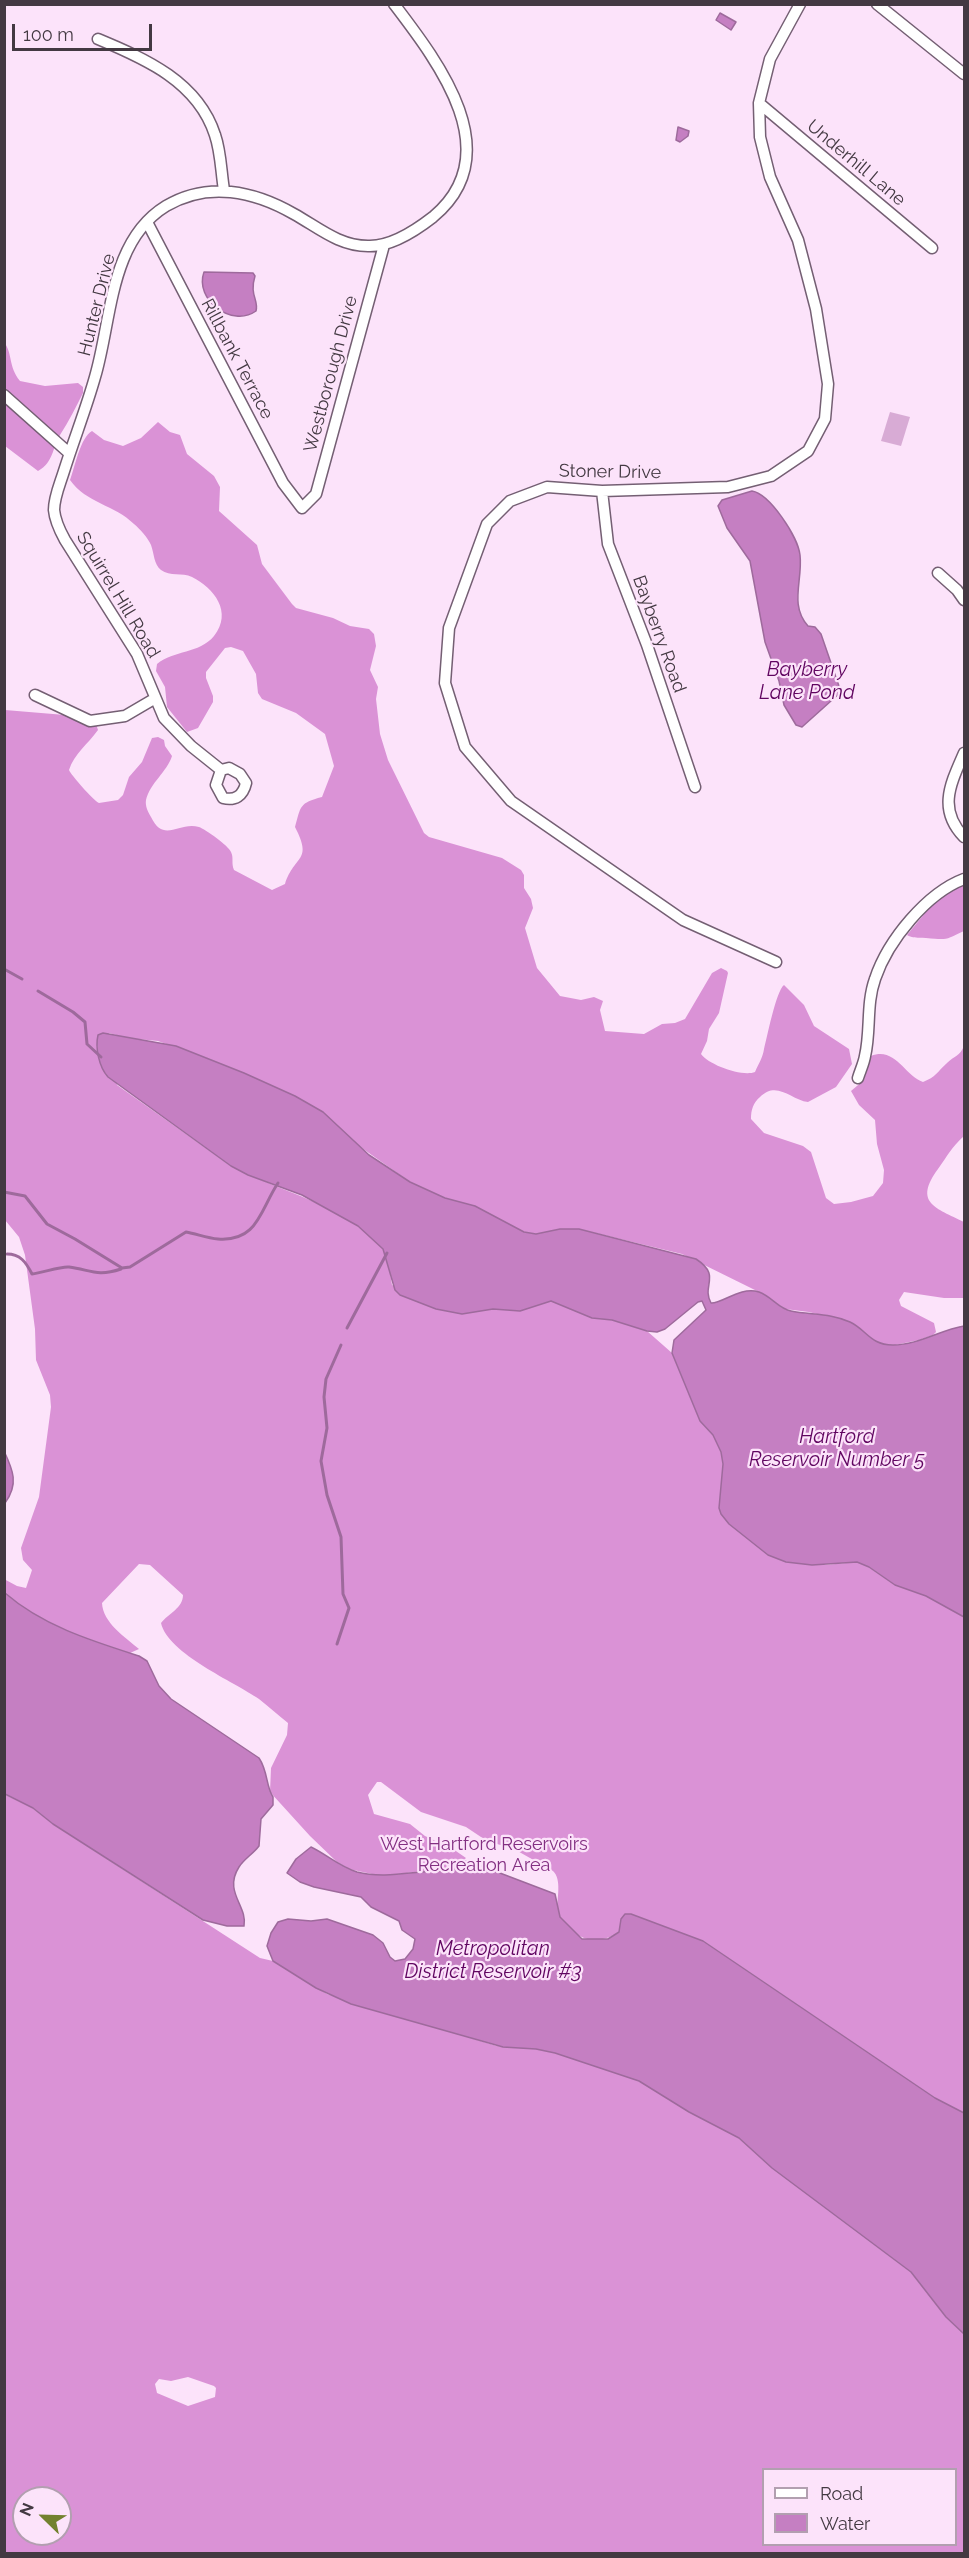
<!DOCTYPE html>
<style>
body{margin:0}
#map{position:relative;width:969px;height:2558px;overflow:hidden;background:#fce3fa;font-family:Raleway,sans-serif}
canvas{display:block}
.frame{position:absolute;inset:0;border:6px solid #433942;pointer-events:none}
.legend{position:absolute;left:762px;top:2468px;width:195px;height:78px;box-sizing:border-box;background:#fce3fa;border:2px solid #b29fb0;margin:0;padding:8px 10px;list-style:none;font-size:18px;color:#433942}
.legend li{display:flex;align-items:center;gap:12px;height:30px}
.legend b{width:30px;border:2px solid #b29fb0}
.north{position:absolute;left:12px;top:2486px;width:60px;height:60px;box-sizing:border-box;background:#fce3fa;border:2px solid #b29fb0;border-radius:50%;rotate:293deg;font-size:16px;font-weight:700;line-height:24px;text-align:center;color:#433942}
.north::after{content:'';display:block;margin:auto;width:21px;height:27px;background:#73812f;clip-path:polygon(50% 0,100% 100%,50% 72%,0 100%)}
.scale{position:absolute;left:12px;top:24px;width:140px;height:27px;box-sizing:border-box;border:3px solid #433942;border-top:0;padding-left:8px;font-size:18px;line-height:21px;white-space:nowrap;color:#433942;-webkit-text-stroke:4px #fce3fa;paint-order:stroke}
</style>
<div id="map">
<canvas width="969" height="2558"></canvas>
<div class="frame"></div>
<ul class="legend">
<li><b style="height:8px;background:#fff"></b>Road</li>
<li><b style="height:16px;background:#c57fc2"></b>Water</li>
</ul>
<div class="north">N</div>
<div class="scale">100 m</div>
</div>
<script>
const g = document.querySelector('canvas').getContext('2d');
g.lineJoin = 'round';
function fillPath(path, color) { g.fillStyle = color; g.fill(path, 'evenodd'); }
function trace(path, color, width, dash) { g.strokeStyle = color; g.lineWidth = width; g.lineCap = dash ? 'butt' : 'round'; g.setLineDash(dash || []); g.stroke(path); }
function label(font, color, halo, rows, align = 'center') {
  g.font = font + ' Raleway,sans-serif'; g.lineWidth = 4.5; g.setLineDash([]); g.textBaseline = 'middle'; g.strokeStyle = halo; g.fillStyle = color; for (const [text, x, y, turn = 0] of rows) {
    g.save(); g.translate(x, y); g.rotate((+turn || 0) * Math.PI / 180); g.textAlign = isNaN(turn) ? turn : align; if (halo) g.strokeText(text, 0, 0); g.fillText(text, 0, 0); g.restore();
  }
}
fillPath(new Path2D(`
 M890 412 910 417 901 446 881 441Z`), '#d8abd5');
fillPath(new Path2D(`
 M4 342C13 354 8 366 20 381L45 386 78 383 83 387V393C76 407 69 421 60 435 52 448 54 462 38 471L5 446Z
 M158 422 170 432 180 435 187 454 214 476 220 487 219 511 257 545 262 564 292 604 296 608 333 618 350 626 369 629 374 634 376 646 370 670 378 687 376 699 380 734 388 760 424 833 429 837 502 858 521 870 524 875V888L531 899 533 908 525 928 537 968 560 996 581 1000 594 997 603 1001 600 1010 605 1031 644 1034 662 1024 675 1023 685 1019 712 973 721 968 727 971 728 973 719 1013 709 1029 707 1041 701 1054C709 1065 742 1077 755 1072 758 1065 763 1057 764 1049 767 1038 776 991 784 985L804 1005 814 1026 849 1049 852 1064 836 1087 808 1102C791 1100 777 1080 760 1097 753 1103 751 1110 751 1119L764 1133 803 1146 811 1152 826 1198 834 1204 851 1202 873 1196 883 1183 884 1170 877 1144 875 1120 859 1105 851 1091 864 1080 871 1056C895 1046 905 1076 923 1082 936 1077 937 1072 947 1063 954 1056 960 1056 964 1046V1136C951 1148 948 1155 938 1169 913 1203 936 1208 964 1222V1298H944L904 1292 899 1300 901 1306 934 1323 936 1332 933 1335 919 1340 895 1345 882 1344 871 1340 852 1323 809 1312 785 1309 759 1292 682 1254 579 1229H560L536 1234 524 1232 475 1206 445 1198 410 1182 359 1146 199 1056 158 1041 127 1038 109 1033 117 1085 231 1166C270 1188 359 1210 383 1249 389 1259 390 1273 392 1285L462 1314 493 1309 520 1311 551 1301 592 1318 612 1320 647 1331 672 1353 700 1421 713 1435 721 1452 723 1464 719 1508 825 1565 857 1562 869 1567 895 1585 926 1596 964 1617V2113L935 2098 703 1941 631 1914 621 1920 619 1932C593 1949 571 1937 557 1912 557 1899 562 1879 553 1871L514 1849 487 1841 466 1827 421 1812 381 1782H377L368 1795 374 1814 410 1824 425 1836 453 1849 466 1858 452 1871 432 1870 381 1876 349 1869 337 1862 310 1836 270 1792 271 1768 287 1735 288 1723C278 1715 269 1707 259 1699 235 1682 168 1654 161 1623 169 1613 183 1608 183 1595L150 1565 139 1564 102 1603C103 1623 125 1637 139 1649L130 1653C88 1645 37 1621 5 1593L4 1579 17 1586 26 1588 32 1570 23 1560 21 1548 39 1497 51 1407 50 1395 36 1360 35 1329 25 1255 19 1237 5 1220V710L65 715 96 724 98 730C88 744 74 754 69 770 71 775 93 800 99 803L118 800 123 795 129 777 142 762 152 738 158 737 164 740 165 746 172 756C167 772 150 783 146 800 145 806 148 812 151 817 164 844 179 821 199 827 205 829 229 846 231 852 234 858 231 863 234 870L272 890 285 884C295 854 313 862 295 827 301 806 299 803 322 797L334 766 325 734 296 713 262 699 258 693 256 674 243 651 231 647 225 648 206 672V678L213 696V702L198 728 187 732 167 707 165 687 156 671 157 664C174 650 199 654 214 636 233 612 214 588 192 577 182 572 170 577 161 570 154 565 154 553 151 545 148 538 140 529 134 524 115 505 86 503 70 480 75 467 80 438 92 431L104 440 123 446 141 438Z
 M964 884V931C945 940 948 940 926 938 918 937 914 939 907 935L939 896Z
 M4 1794 33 1808 53 1824 260 1958 273 1961 327 1994 497 2046 536 2049 555 2053 639 2081 689 2112 739 2138 773 2168 911 2272 946 2317 964 2334V2553H5ZM188 2377 214 2386 216 2388 215 2397 188 2406 157 2393 155 2384 159 2379 171 2381ZM764 2470H956V2544H764ZM24 2498H60V2534H24Z`), '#da92d6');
const water = new Path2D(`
 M720 13 736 22 731 30 716 20Z
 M678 127 689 131 688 136 680 142 676 140Z
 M204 272 253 273 255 276C249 295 259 300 256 311 232 328 194 300 204 272Z
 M752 491C770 494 798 537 800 555 803 580 789 605 808 626L815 627 821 634 841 692 802 727 796 725 784 705 779 681 765 642 750 561 727 528 718 506 722 500Z
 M103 1033 176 1046 244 1073 295 1096 323 1112 369 1155 410 1182 445 1198 475 1206 524 1232 536 1234 560 1229H579L696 1259C722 1276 701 1285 711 1303 722 1304 740 1286 759 1292 771 1296 779 1309 791 1311 810 1315 831 1313 850 1322 867 1330 870 1345 893 1345 918 1345 940 1330 964 1326V1617L926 1596 895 1585 869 1567 857 1562 812 1565 786 1562 768 1555 729 1524 721 1514 719 1508 723 1464 721 1452 713 1435 700 1421 672 1353 674 1340 706 1310 702 1301 698 1302 665 1329 657 1332 647 1331 612 1320 592 1318 551 1301 520 1311 493 1309 462 1314 436 1309 400 1295 395 1290 383 1249 358 1226 302 1195 248 1175 231 1166 108 1077C99 1067 95 1048 98 1035Z
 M4 1451C13 1470 19 1484 5 1503Z
 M5 1593C43 1626 92 1641 139 1656L147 1661 159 1686 171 1699 259 1758C268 1771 266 1787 273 1797V1805L261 1819 259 1846C253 1854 244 1859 239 1867 223 1892 248 1906 244 1926H227L203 1920 53 1824 33 1808 5 1794Z
 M311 1847C326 1854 340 1867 357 1872 388 1880 420 1869 452 1871L465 1861 471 1862 555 1894 560 1917 582 1939H608L619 1932 621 1919 625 1914H631L703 1941 935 2098 964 2113V2334L946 2317 911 2272 772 2168 739 2138 689 2112 639 2081 555 2053 536 2049 503 2047 351 2004 316 1988 273 1961 267 1946 271 1933 278 1922 288 1919 311 1921 327 1919 373 1935 383 1943 390 1957 395 1961 405 1959 413 1949 415 1939 402 1930 399 1921 371 1907 361 1897 314 1887 300 1882 287 1873 296 1859Z`);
fillPath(water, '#c57fc2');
trace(water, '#9e6a9c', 1.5);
trace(new Path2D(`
 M4 969 22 979
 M38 991 73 1012 85 1022 87 1044 101 1057
 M4 1192 25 1196 47 1224 75 1239 122 1268 130 1267 186 1232C197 1234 207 1238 218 1239 258 1242 260 1210 278 1183
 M7 1254C20 1254 26 1262 32 1274 42 1273 61 1266 69 1267 91 1270 97 1277 121 1269
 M347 1328 387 1253
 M337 1644 349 1608 343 1594 341 1537 327 1495 321 1461 327 1428 324 1397 326 1379 341 1345`), '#9e6a9c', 3);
const minor = new Path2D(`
 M877 4 964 74
 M98 39C146 59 198 82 215 135 221 152 221 172 224 190
 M759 103 932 248
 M147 222 283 483 302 508 316 494 384 245
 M4 395 69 453
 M602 491 608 544 647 645 695 787
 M938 573 957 590 964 600
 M35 695 90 721 125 716 154 699
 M964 753C951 783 937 809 964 837
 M229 768 240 774 246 783C243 796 235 801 223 798L216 785 221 770Z
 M221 770 191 746 164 718 137 654 65 540C60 531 55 521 54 510 54 497 60 484 64 471 74 439 86 409 95 377 112 320 109 241 166 206 208 181 254 191 294 214 319 228 339 246 368 246 391 247 415 231 433 217 509 154 439 63 394 4
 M776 962 683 920 511 801 465 747 445 683 449 628 487 524 510 501 547 487 602 491 728 487 771 476 808 451 825 419 828 384 816 309 798 240 770 177 760 137 759 103 770 59 800 4
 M858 1078C860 1071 864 1063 865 1056 871 1031 866 1004 875 979 888 940 927 893 964 879`);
trace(minor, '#745f73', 13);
trace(minor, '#fff', 10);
label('18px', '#433942', '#fce3fa', [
 ["Underhill Lane",856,163,40],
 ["Hunter Drive",97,305,-76],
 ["Rillbank Terrace",237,359,62],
 ["Westborough Drive",331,374,-75],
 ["Stoner Drive",610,472,1],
 ["Squirrel Hill Road",118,595,59],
 ["Bayberry Road",659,634,70]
]);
label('18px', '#832f82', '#fce3fa', [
 ["West Hartford Reservoirs",484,1845],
 ["Recreation Area",484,1866]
]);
label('italic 20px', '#600560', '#fce3fa', [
 ["Bayberry",807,670],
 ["Lane Pond",807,693],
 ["Hartford",837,1437],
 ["Reservoir Number 5",837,1460],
 ["Metropolitan",493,1949],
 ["District Reservoir #3",493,1972]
]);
</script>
